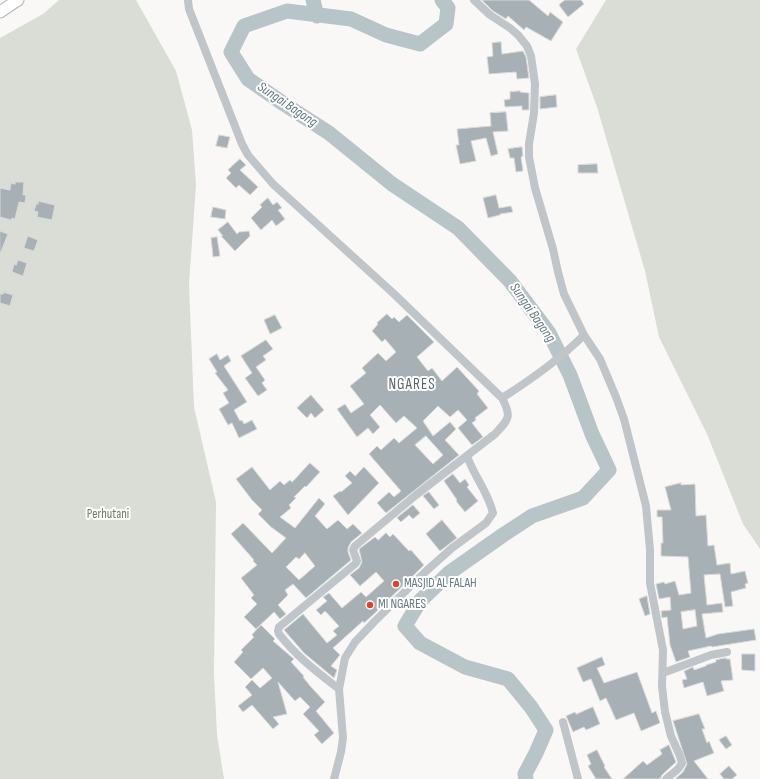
<!DOCTYPE html>
<style>
body{margin:0}
canvas{display:block;background:#f9f8f6}
</style>
<canvas width="760" height="779"></canvas>
<script>
const g = document.querySelector('canvas').getContext('2d');
g.lineJoin = 'round';
function fillPath(path, color) { g.fillStyle = color; g.fill(path, 'evenodd'); }
function trace(path, color, width, dash) { g.strokeStyle = color; g.lineWidth = width; g.lineCap = dash ? 'butt' : 'round'; g.setLineDash(dash || []); g.stroke(path); }
function label(font, color, halo, rows, align = 'center') {
  g.font = font + ' "Sofia Sans Condensed",sans-serif'; g.lineWidth = 4; g.setLineDash([]); g.textBaseline = 'middle'; g.strokeStyle = halo; g.fillStyle = color; for (const [text, x, y, turn = 0] of rows) {
    g.save(); g.translate(x, y); g.rotate((+turn || 0) * Math.PI / 180); g.textAlign = isNaN(turn) ? turn : align; if (halo) g.strokeText(text, 0, 0); g.fillText(text, 0, 0); g.restore();
  }
}
fillPath(new Path2D(`
 M59 0H136L176 71 192 130 196 185 189 285 194 407 216 502 214 674 217 735 224 779H0V38L43 14Z
 M606 0H760V549L743 524 707 434 659 337 645 271 597 107 576 49Z`), '#d9ddd5');
trace(new Path2D(`
 M313 0 317 16
 M442 0 448 8 446 24 420 44 386 35 351 19 287 11 244 26 231 52 248 79 284 104 329 133 392 184 458 228 510 281 549 333 570 375 592 434 609 470 583 498 532 516 503 535 449 573 420 601 405 626 420 643 465 667 508 679 531 707 546 730 536 753 525 774 526 779`), '#b7c5c8', 15);
const building = new Path2D(`
 M482 0H529L548 16 550 12 563 22 551 41 526 27 524 30 508 16 506 19 493 11Z
 M565 0H581L584 4 568 17 559 5Z
 M501 42 502 54 523 51 526 57 529 78 517 79 516 72 489 74 487 57 493 56 492 43Z
 M520 91V92L529 93V110H522V106L505 107 504 100 510 99V92Z
 M556 95 557 107 540 109V97Z
 M506 112 508 131 493 132 498 154 491 156 486 138 471 141 476 161 460 164 456 145H459L457 129 491 126 490 113Z
 M219 135 230 137 227 148 216 146Z
 M522 147 523 156 521 157 523 171 516 172 514 158H510L508 149Z
 M240 159 246 165 240 170 258 187 250 195 239 185 236 188 226 178 231 173 228 170Z
 M597 164 598 173H578V165Z
 M15 182H24L23 195H26L25 203 19 202 15 219 12 218 11 220 0 217V188L10 190 11 183 15 184Z
 M496 195 499 208 511 206 513 212 500 214V215L488 218 483 198Z
 M268 198 273 205 277 202 282 208 278 210 285 219 276 226 272 220 261 230 251 218 262 207 260 205Z
 M38 201 55 205 52 220 37 217 38 212 34 211 36 204H38Z
 M213 207 226 210 225 219 211 217Z
 M228 222 237 234 239 232 249 231 250 236 235 251 221 236H223L218 230Z
 M0 231 8 234 0 254Z
 M28 236 38 240 34 251 24 248Z
 M217 237 220 256 213 257 211 238Z
 M18 260 27 263 23 276 12 272 14 264 16 265Z
 M3 292 13 295 10 306 0 303V294H3Z
 M387 314 392 319 394 317 399 322 407 315 434 342 417 357 428 371 432 368 442 381 457 367 479 391 477 394 488 408 475 418 476 420 472 423 483 437 472 445 458 428 467 420 458 410 450 417 438 406 423 421 433 436 450 422 456 429 445 440 459 455 386 513 377 503 389 492 394 497 401 491 369 454 377 446 381 450 394 438 399 443 417 428 404 416 396 423 380 405 370 415 380 427 373 434 368 428 357 437 337 409 345 404 351 413 364 404 350 386 366 373 362 368 378 353 386 361 396 352 385 339 382 342 372 331 378 324 377 323ZM426 436 443 455 433 464 415 445Z
 M275 315 282 328 270 334 264 320Z
 M266 340 273 349 263 356 266 360 256 367 265 380 262 383 267 390 258 396 245 378 252 373 241 356Z
 M217 354 220 360 228 355 231 361 224 366 247 402 234 410 240 421 242 420 244 424 252 420 257 429 239 438 232 423 228 425 219 409 229 403 223 393 228 390 215 373 217 372 209 359Z
 M311 395 324 410 315 418 311 413 307 418 297 408Z
 M310 463 320 472 306 487 305 486 294 497 296 498 289 505 291 508 280 517 295 528 319 498 325 504 315 516 327 529 338 520 347 529 353 524 362 533 351 542 348 548V552L351 560 306 598 293 584 285 590 288 595 278 605 286 614 280 619 274 612 256 629 244 617 257 604 251 598 254 595 241 578 257 565 253 561 254 560 231 534 243 523 272 553 286 538 271 527 258 514 262 510 252 500 236 479 252 467 270 490 280 481 284 485 290 480 292 482ZM305 553 315 566 299 580 286 567 296 557 299 559Z
 M364 467 379 483 348 515 333 496 340 491 341 492 352 483 345 476 350 471 355 476Z
 M453 474 460 483 465 479 469 485 467 487 478 501 465 512 456 501 457 500 444 481Z
 M681 483V485L695 484 696 516 706 515 708 546 714 545 717 565 730 563 731 574 745 571 748 583 745 584 746 588 731 592 733 606 725 607 720 574 704 575 707 605 722 603 723 612 702 614 706 638 718 634 754 629 756 640 712 647 711 646 688 651 690 657 676 662 670 645 667 617 662 618 661 611 671 610 670 597 659 599 656 584 664 582 665 584 675 581 679 595 691 593 688 557 661 556V543H663L662 517H657V510H671L665 487ZM695 610 697 626 683 629 681 612Z
 M429 492 439 505 434 509 423 496Z
 M413 505 420 513 413 519 409 515 401 522 397 518Z
 M442 520 457 538 440 551 426 534Z
 M386 533 390 537 393 534 409 551 411 550 424 565 374 614 364 623 363 621 333 648 340 655 331 666 337 670 334 678 304 653 284 630 303 614 327 643 337 635 333 631 339 626 325 611 321 615 316 610 327 601 323 597 329 593 342 608 361 592 366 597 384 581 376 572 360 586 350 575 359 568 362 562 359 549 375 537 378 540Z
 M647 596 650 614 645 616 639 599Z
 M261 625 275 639 273 641 294 659 291 662 304 676 303 677 311 687 325 702 316 711 334 733 322 744 314 735 319 731 303 714 310 707 300 697 295 701 278 682 287 714 273 717 279 724 273 729 252 705 243 712 238 706 252 695 245 687 252 680 260 688 272 678 263 668 251 679 234 662 243 652 241 650 254 637 252 635Z
 M742 654H755V671L742 670Z
 M602 657 605 665 597 668 604 683 637 672 652 713 656 711 660 723 641 731 634 713 616 720 606 698 600 701 591 679 583 682 577 668Z
 M726 658V659H730L733 680 721 681 724 691 707 696 703 682 684 688 682 680 687 679 684 671 693 667 694 670 706 666V665L716 662V660Z
 M593 707 600 724 586 730 584 727 573 732 566 716 575 712 576 714Z
 M699 714 705 729H702L707 743 709 741 714 753 694 761 708 779H675L683 772 687 764 673 721Z
 M726 736 732 745 726 749 719 740Z
 M669 745 676 762 662 775 660 779H623L643 761 647 765 662 754 660 750Z
 M597 750 605 766 604 767 612 779H596L588 766 591 764 587 755Z
 M729 766 737 775 732 779H724L720 774Z`);
fillPath(building, '#a7b1b5');
trace(building, '#dadad8', 1);
const secondary = new Path2D(`
 M0 12 18 0`);
trace(secondary, '#b2b9bc', 13);
trace(new Path2D(`
 M188 0 189 9 242 144 248 155 273 184 393 293 502 398C512 417 509 419 495 434L416 495 355 546 353 550 357 561 355 564 279 627 278 631 279 634C297 657 316 671 339 689
 M474 0 490 15 510 28 518 35 527 46 531 56 535 84 534 113 529 144V157L535 188 553 249 558 272 564 294 584 335C560 359 532 379 502 398
 M584 335 600 359 616 397 624 419 646 506 650 550V583L663 650 662 686 665 712 671 736 680 756 682 763 678 769 666 779
 M663 673 711 655 727 652
 M563 722 578 779
 M334 779 341 752 343 738 339 689 345 658 355 642 375 621 424 573 452 548 486 523 493 513C488 492 474 476 467 456`), '#bfc5c8', 8);
trace(secondary, '#fff', 11);
for (const [x, y, r, color] of [
 [396,584,4,"#dd4331"],
 [370,605,4,"#dd4331"]
]) { const dot = new Path2D(); dot.arc(x, y, r, 0, 2 * Math.PI); g.fillStyle = color; g.fill(dot); trace(dot, '#fff', 1.5); }
label('13px', '#6a7863', '#fff', [
 ["Perhutani",108,515]
]);
label('13px', '#657880', '#fff', [
 ["MASJID AL FALAH",404,584],
 ["MI NGARES",378,605]
], 'left');
label('italic 14px', '#5f767a', '#fff', [
 ["Sungai Bagong",287,105,34],
 ["Sungai Bagong",532,313,55]
]);
g.letterSpacing = '1px';
label('15px', '#56656b', '#fff', [
 ["NGARES",412,385]
]);
g.letterSpacing = '0px';
</script>
